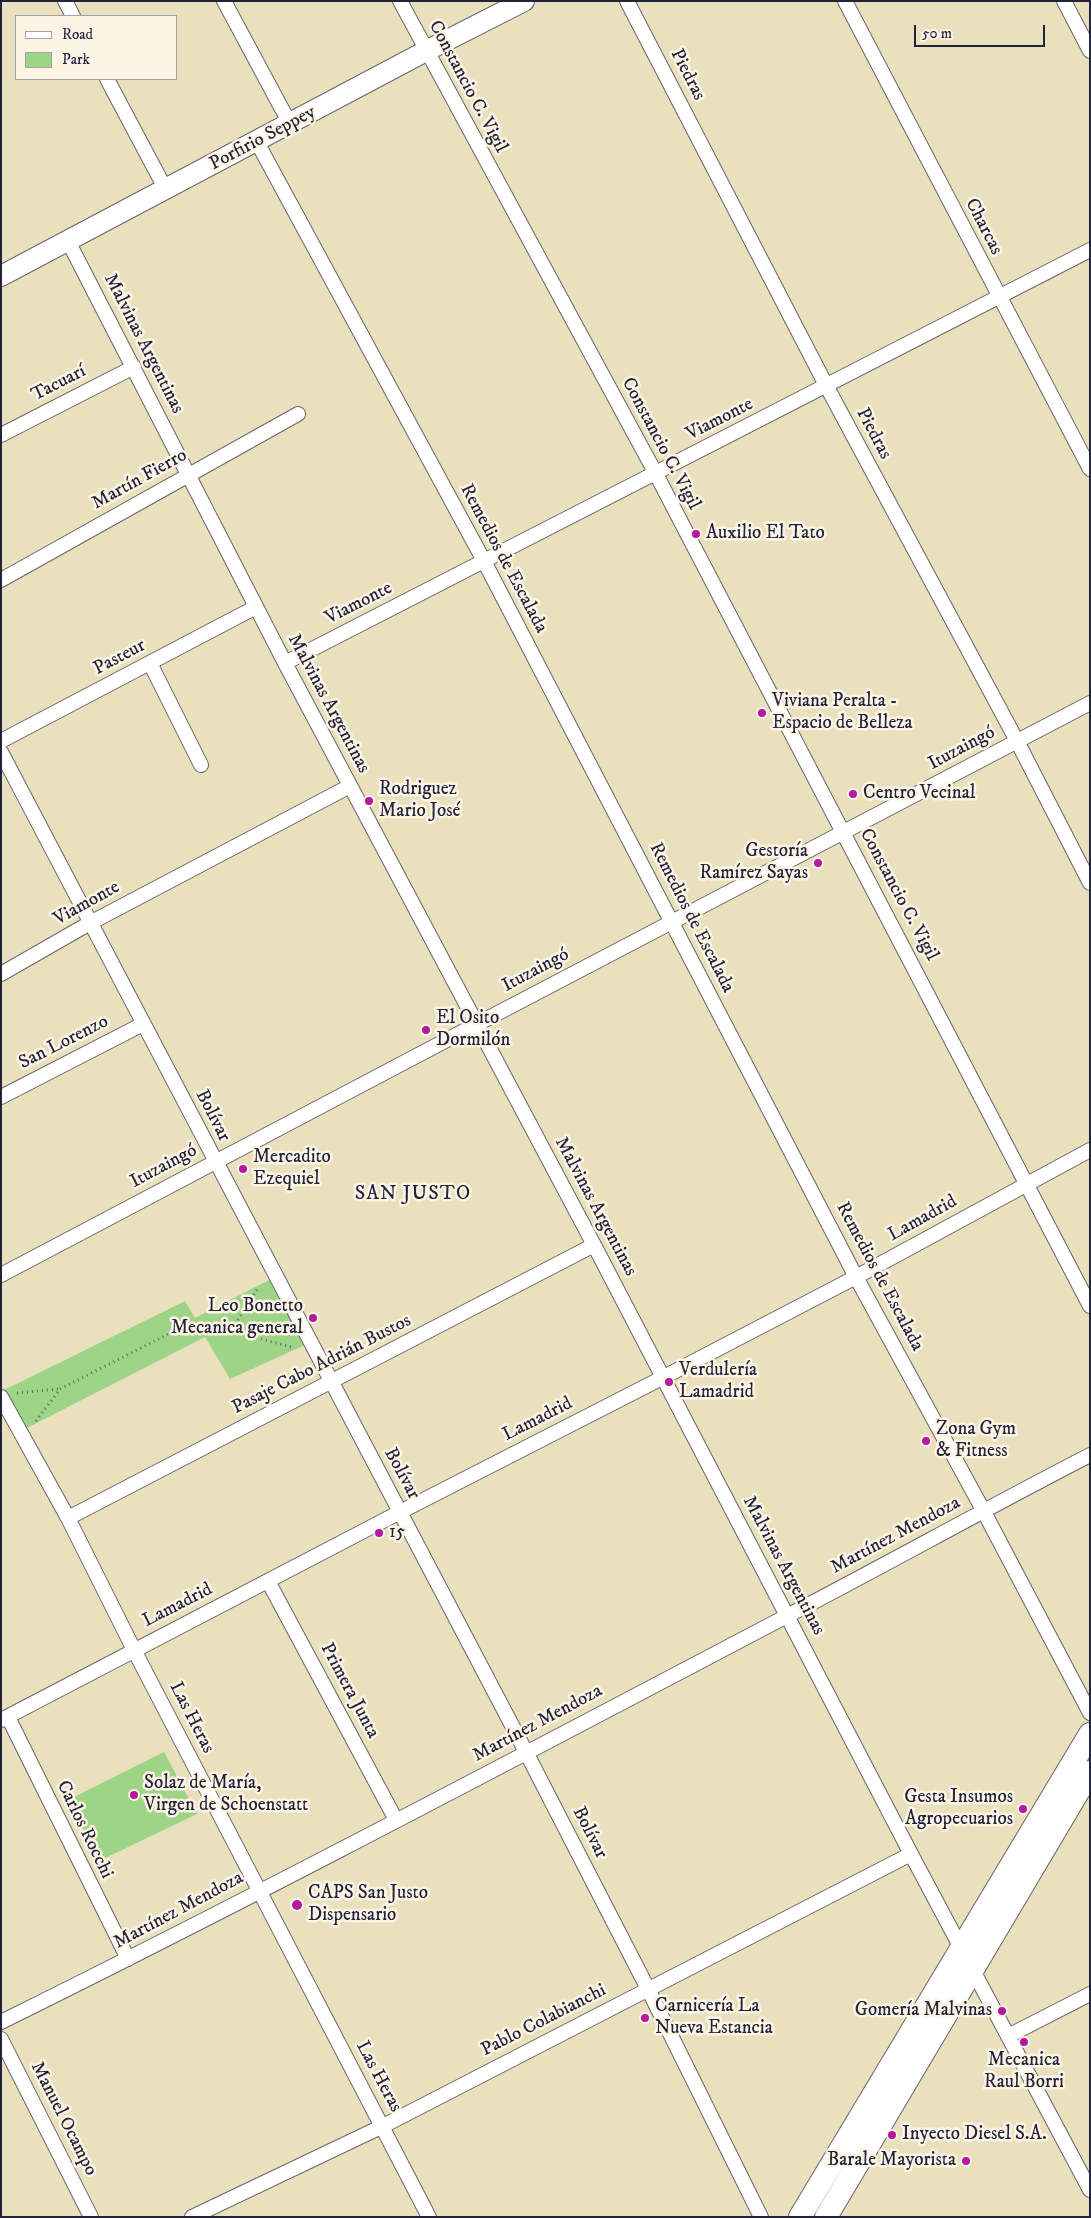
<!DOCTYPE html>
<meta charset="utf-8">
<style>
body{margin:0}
#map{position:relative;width:1091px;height:2218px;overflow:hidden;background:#ebe0be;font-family:"IM FELL DW Pica",serif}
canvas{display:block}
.frame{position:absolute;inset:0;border:2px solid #22223b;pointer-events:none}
.legend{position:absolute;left:15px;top:15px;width:162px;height:65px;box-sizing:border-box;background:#fcf5e5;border:1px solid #a5a1a1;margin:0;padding:6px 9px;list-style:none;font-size:15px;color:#22223b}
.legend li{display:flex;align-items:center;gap:10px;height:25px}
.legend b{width:25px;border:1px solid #a5a1a1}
.scale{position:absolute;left:914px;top:25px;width:131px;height:22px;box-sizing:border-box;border:2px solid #22223b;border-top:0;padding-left:6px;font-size:15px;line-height:18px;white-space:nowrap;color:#22223b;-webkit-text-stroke:4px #fcf5e5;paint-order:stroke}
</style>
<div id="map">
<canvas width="1091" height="2218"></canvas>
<div class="frame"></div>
<ul class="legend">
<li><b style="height:6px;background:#fff"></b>Road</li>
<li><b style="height:14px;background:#9dd486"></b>Park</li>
</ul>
<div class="scale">50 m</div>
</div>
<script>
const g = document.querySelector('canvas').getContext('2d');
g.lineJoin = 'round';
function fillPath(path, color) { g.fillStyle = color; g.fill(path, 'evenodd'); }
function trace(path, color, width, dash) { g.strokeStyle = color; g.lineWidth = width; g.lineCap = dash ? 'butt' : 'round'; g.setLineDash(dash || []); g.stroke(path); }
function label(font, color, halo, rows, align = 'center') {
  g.font = font + ' "IM FELL DW Pica",serif'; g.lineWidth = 5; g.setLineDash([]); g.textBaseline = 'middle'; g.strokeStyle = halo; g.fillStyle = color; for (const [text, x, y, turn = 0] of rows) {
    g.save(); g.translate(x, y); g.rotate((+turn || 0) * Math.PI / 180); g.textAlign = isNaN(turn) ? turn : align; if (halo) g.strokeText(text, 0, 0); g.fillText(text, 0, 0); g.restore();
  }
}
fillPath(new Path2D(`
 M271 1279 307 1344 230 1379 205 1337 23 1430 2 1391 185 1301 195 1318Z
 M164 1752 197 1814 101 1860 66 1801Z`), '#9dd486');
const minor = new Path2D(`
 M65 1 73 16
 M224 1 290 124
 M400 1 656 474 1090 1306
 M627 1 827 387 1017 741 1090 883
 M845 1 1090 469
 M1064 1 1090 51
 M107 79 166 190
 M257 142 484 561 856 1277 983 1510 1090 1713
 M68 241 285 663 594 1245 911 1854 1090 2190
 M1 435 134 367
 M1 580 298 414
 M150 663 201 765
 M285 663 1090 250
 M1 741 256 607
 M1 752 526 1752 648 1989 761 2217
 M1 974 90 923 350 786
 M1 1097 143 1024
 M1 1275 477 1024 1090 703
 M1 1397 68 1518 134 1650 429 2217
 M68 1518 594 1245
 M268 1581 396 1820
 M8 1717 128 1959
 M1 1720 400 1512 662 1378 856 1277 1090 1150
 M1 2022C264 1892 524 1754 785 1617 887 1564 987 1508 1090 1455
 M1008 2036 1090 1994
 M1 2039 91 2217
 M192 2217 383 2126 911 1854`);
const secondary = new Path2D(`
 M1 276 426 51 524 1`);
const primary = new Path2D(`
 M800 2217 1090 1734
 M826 2217 1090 1772`);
trace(minor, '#686469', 16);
trace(secondary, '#686469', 22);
trace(primary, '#686469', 24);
trace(new Path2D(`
 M232 1331 291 1347
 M17 1393 59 1389
 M36 1421 60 1389 188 1324 231 1331 258 1288`), '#686469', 3, [1, 4]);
trace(minor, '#fff', 14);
trace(secondary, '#fff', 20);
trace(primary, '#fff', 22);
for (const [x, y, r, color] of [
 [696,534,5,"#b5179e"],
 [762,713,5,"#b5179e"],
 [853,794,5,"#b5179e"],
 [369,801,5,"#b5179e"],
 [818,863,5,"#b5179e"],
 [426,1030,5,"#b5179e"],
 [243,1169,5,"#b5179e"],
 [313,1318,5,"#b5179e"],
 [669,1382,5,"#b5179e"],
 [926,1441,5,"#b5179e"],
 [379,1533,5,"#b5179e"],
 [134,1795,5,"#b5179e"],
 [1023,1809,5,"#b5179e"],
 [297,1905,6,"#b5179e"],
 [1002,2011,5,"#b5179e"],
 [645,2018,5,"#b5179e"],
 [1024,2042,5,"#b5179e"],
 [892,2135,5,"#b5179e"],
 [966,2161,5,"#b5179e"]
]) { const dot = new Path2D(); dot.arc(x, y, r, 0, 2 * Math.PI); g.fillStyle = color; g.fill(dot); trace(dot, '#fcf5e5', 2); }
label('19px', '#22223b', '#fcf5e5', [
 ["Piedras",687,75,63],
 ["Constancio C. Vigil",467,87,62],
 ["Porfirio Seppey",263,139,-28],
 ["Charcas",983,227,63],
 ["Malvinas Argentinas",143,344,63],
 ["Tacuarí",59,384,-27],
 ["Viamonte",720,420,-27],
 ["Piedras",873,434,62],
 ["Constancio C. Vigil",660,444,62],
 ["Martín Fierro",140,480,-29],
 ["Remedios de Escalada",503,559,62],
 ["Viamonte",359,604,-27],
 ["Pasteur",120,658,-28],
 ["Malvinas Argentinas",328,704,62],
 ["Ituzaingó",962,749,-28],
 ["Constancio C. Vigil",898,895,62],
 ["Viamonte",87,904,-29],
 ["Remedios de Escalada",691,918,63],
 ["Ituzaingó",536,971,-28],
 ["San Lorenzo",64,1043,-27],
 ["Bolívar",212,1116,63],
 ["Ituzaingó",164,1167,-28],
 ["Malvinas Argentinas",595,1207,62],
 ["Lamadrid",923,1219,-29],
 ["Remedios de Escalada",879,1277,62],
 ["Pasaje Cabo Adrián Bustos",322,1365,-27],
 ["Lamadrid",538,1420,-27],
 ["Bolívar",401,1474,62],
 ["Martínez Mendoza",896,1536,-28],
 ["Malvinas Argentinas",783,1566,62],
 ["Lamadrid",178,1606,-27],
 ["Primera Junta",349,1691,62],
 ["Las Heras",191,1718,63],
 ["Martínez Mendoza",538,1724,-28],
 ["Carlos Rocchi",84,1830,64],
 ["Bolívar",589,1833,63],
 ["Martínez Mendoza",179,1911,-28],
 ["Pablo Colabianchi",544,2021,-27],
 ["Las Heras",378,2077,62],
 ["Manuel Ocampo",63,2119,63]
]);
label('19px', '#22223b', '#fcf5e5', [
 ["Auxilio El Tato",706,534],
 ["Viviana Peralta -",772,702],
 ["Espacio de Belleza",772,724],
 ["Rodriguez",379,790],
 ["Mario José",379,812],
 ["Centro Vecinal",863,794],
 ["Gestoría",808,852,"right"],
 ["Ramírez Sayas",808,874,"right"],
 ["El Osito",436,1019],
 ["Dormilón",436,1041],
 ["Mercadito",253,1158],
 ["Ezequiel",253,1180],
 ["Leo Bonetto",303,1307,"right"],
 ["Mecanica general",303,1329,"right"],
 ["Verdulería",679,1371],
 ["Lamadrid",679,1393],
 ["Zona Gym",936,1430],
 ["& Fitness",936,1452],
 ["15",389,1533],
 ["Solaz de María,",144,1784],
 ["Virgen de Schoenstatt",144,1806],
 ["Gesta Insumos",1013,1798,"right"],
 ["Agropecuarios",1013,1820,"right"],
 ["CAPS San Justo",308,1894],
 ["Dispensario",308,1916],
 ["Carnicería La",655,2007],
 ["Nueva Estancia",655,2029],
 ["Gomería Malvinas",992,2011,"right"],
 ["Mecanica",1024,2061,"center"],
 ["Raul Borri",1024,2083,"center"],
 ["Inyecto Diesel S.A.",902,2135],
 ["Barale Mayorista",956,2161,"right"]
], 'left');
g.letterSpacing = '1px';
label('20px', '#22223b', '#fcf5e5', [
 ["SAN JUSTO",413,1195]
]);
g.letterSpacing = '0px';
</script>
